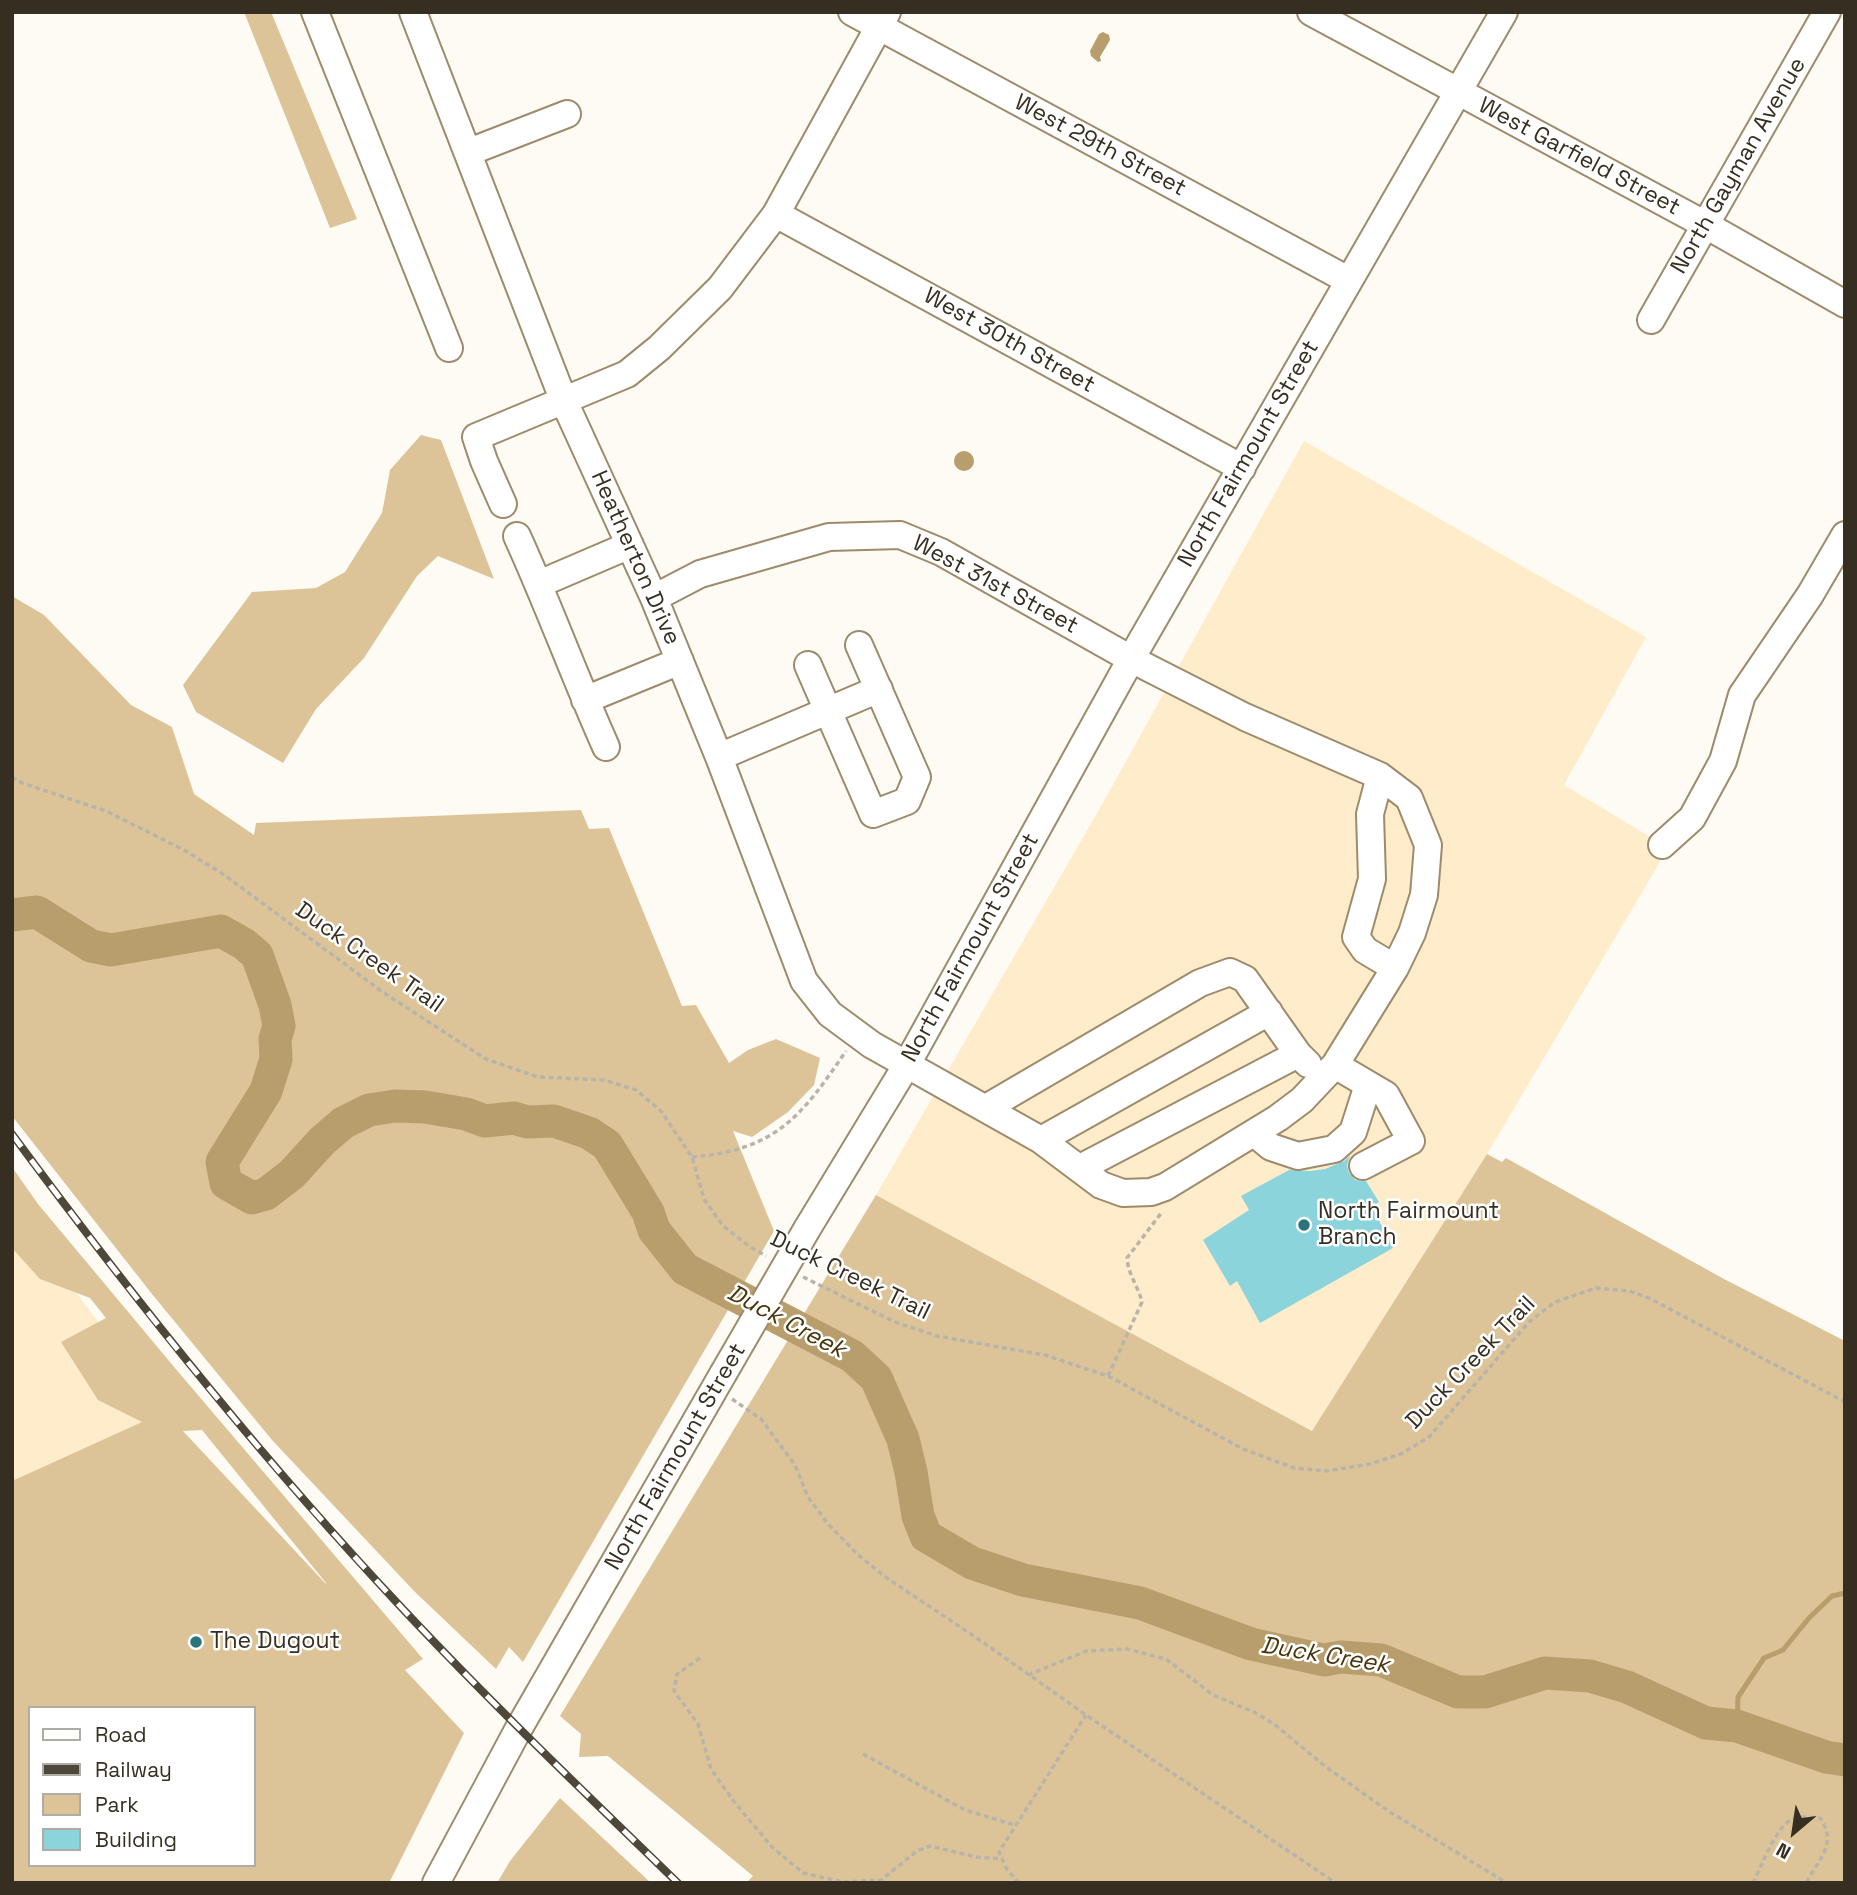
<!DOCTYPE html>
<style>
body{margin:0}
#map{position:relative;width:1857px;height:1895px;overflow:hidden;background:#fefbf4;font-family:"Space Grotesk",sans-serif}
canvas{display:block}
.frame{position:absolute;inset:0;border:14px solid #362f21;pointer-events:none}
.legend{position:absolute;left:28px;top:1706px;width:228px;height:161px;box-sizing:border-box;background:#fff;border:2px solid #afaca6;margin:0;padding:9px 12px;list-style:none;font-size:21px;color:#362f21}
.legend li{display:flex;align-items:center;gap:14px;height:35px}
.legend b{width:35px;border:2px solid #afaca6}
.north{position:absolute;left:1759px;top:1797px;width:70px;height:70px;-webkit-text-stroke:5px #fff;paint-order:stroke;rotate:209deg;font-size:19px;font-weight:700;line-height:28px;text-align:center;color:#362f21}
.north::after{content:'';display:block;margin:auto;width:24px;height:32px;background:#362f21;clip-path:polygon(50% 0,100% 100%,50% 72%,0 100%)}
</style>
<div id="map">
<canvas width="1857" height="1895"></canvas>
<div class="frame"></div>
<ul class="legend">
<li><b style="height:9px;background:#fff"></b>Road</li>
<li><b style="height:9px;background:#4e483a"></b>Railway</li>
<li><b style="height:19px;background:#dcc498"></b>Park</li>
<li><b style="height:19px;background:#8bd4dc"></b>Building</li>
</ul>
<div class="north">N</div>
</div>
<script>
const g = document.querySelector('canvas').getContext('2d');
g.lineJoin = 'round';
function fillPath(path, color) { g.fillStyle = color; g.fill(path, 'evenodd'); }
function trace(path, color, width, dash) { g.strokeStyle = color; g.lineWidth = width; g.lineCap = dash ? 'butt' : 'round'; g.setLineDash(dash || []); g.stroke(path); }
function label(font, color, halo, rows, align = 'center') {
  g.font = font + ' "Space Grotesk",sans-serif'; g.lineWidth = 5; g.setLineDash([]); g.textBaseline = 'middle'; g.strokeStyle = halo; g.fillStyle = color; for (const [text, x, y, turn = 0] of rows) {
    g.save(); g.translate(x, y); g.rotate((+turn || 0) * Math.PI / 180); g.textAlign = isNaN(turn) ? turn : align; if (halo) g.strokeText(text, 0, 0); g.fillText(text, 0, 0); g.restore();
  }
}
fillPath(new Path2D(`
 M1304 441 1646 637 1564 785 1652 838 1660 862 1487 1154 1312 1431 876 1195 1100 808Z
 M12 1206 165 1412 12 1481Z`), '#ffeccb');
fillPath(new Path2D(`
 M244 12H271L357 219 330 228Z
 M421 435 441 440 494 579 438 556 417 576 364 658 316 709 283 763 196 712 183 685 252 592 316 588 345 572 382 513 390 470Z
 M12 596 44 615 131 705 172 727 194 794 254 835 256 823 581 810 589 829 609 828 682 1006 696 1005 729 1063 748 1050 776 1039 820 1058 814 1085 788 1112 752 1137 733 1131 774 1231 523 1662 509 1647 496 1669 414 1591 272 1440 152 1294 12 1116Z
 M1487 1154 1502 1162 1506 1158 1724 1279 1845 1341V1883H746L753 1876 608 1756 579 1757 581 1734 560 1716 876 1195 1312 1431Z
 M12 1167 38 1204 180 1374 423 1659 405 1670 464 1733 389 1883H12V1481L142 1422 98 1400 61 1342 106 1318 90 1298 40 1279 12 1248ZM202 1430 326 1583V1584L183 1431ZM30 1708H254V1865H30Z
 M560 1798 651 1883H497L510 1861Z`), '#dcc498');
fillPath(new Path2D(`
 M1103 32 1109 35 1110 40 1100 57 1101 61 1098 62 1091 56 1090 51 1099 34Z
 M954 461a10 10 0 1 1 20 0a10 10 0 1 1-20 0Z`), '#b99e6d');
trace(new Path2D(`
 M1737 1726 1738 1697 1764 1658 1783 1650 1809 1618 1832 1596 1845 1593`), '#b99e6d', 5);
trace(new Path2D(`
 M12 915 37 912 91 946 111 950 221 931 244 944 257 955 275 1005 279 1026 275 1039 276 1059 266 1091 222 1162 226 1183 252 1198 266 1194 292 1174 322 1141 343 1123 369 1110 395 1106 425 1107 466 1114 485 1121 514 1118 527 1122 554 1121 589 1133 607 1145 648 1212 654 1230 685 1269 852 1356 876 1378 903 1439 911 1472 918 1516 926 1536 972 1563 1023 1580 1140 1603 1251 1644 1324 1660 1341 1657 1381 1660 1458 1692H1485L1545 1673 1590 1676 1627 1687 1706 1723 1737 1726 1826 1757 1845 1760`), '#b99e6d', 33);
fillPath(new Path2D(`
 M1350 1156 1347 1165 1349 1173 1355 1180 1366 1181 1379 1202 1372 1207 1393 1248 1260 1323 1237 1281 1230 1286 1203 1240 1249 1210 1241 1196 1289 1170 1310 1171 1325 1169 1344 1161Z`), '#8bd4dc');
const minor = new Path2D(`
 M315 12 449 348
 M413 12 563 399 654 598 719 757 804 981 830 1014 872 1045 1041 1140 1101 1185 1123 1193 1151 1192 1165 1187 1278 1118 1302 1100 1335 1065 1395 968 1412 933 1424 895 1428 845 1409 798 1380 776 1245 717 1131 659 941 552 900 535 829 537 700 574 654 598
 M852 12 1348 280
 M1311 12 1704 224 1845 304
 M469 152 567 114
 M776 214 1242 468
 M1651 320 1827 12
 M503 504 484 461 476 437 627 374 659 348 720 288 776 214 887 12
 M517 536C549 606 575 678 606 747
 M539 584 630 545
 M808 665 873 814 907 801 917 777 859 645
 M585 700 680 661
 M719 757 879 689
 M1380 776 1370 814 1372 879 1356 937 1365 950 1395 968
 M1662 845 1692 818 1723 761 1742 695 1810 595 1845 535
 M1335 1065 1386 1095 1411 1141 1363 1166
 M986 1108 1200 983 1230 972 1245 979 1298 1054
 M1254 1133 1271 1147 1298 1156 1334 1149 1353 1132 1368 1085
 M1041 1140 1269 1012
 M1080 1168 1298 1054 1308 1064
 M807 1229 906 1066 1131 659 1504 12
 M436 1883 519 1728 723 1374`);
trace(minor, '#9d8b6b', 30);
trace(new Path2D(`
 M12 777 22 783 106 811 184 850 223 874 384 993 486 1059 538 1077 604 1080 636 1090 661 1111 692 1157 704 1199 723 1226 749 1246 766 1256
 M692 1157C776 1150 801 1117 846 1051
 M803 1277 895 1322 937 1336 1045 1355 1108 1376 1243 1449 1294 1468 1327 1471 1370 1464 1401 1454 1429 1437 1529 1322 1555 1302 1596 1288 1629 1291 1649 1298 1845 1402
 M1108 1376 1142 1302C1138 1286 1128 1274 1127 1258L1162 1212
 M732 1399 761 1419 795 1465 808 1497 828 1524 857 1554 884 1576 984 1643 1086 1715 1336 1883
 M700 1658 677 1674 674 1691 698 1724 711 1769 735 1803 772 1847 803 1873 842 1882 881 1880 917 1851 930 1846 976 1857 1002 1859
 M1028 1675 1086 1651 1127 1649 1166 1659 1213 1695 1254 1712 1274 1724 1326 1767 1390 1812 1507 1883
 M863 1754 965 1810 1015 1825
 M1019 1883 1006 1868 999 1852 1086 1715
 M1753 1883C1761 1867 1776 1827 1791 1820 1800 1816 1811 1817 1820 1818 1838 1843 1819 1859 1806 1883`), '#b8b4aa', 3.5, [5, 3.5]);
trace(minor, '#fff', 26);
const rail = new Path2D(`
 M12 1134C133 1298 261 1458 401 1607 490 1702 584 1792 678 1883`);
trace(rail, '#4e483a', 8);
trace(rail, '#fff', 5, [16]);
const minorBridge = new Path2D(`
 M723 1374 807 1229`);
trace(minorBridge, '#9d8b6b', 30, []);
trace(minorBridge, '#fff', 26);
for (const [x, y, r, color] of [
 [1304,1225,7,"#2b747c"],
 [196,1642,7,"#2b747c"]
]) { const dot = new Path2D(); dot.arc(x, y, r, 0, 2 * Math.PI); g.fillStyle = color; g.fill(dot); trace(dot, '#fff', 2.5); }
label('23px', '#362f21', '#fff', [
 ["West 29th Street",1100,146,28],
 ["West Garfield Street",1579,157,28],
 ["North Gayman Avenue",1739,166,-60],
 ["West 30th Street",1009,341,29],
 ["North Fairmount Street",1249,454,-60],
 ["Heatherton Drive",635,558,66],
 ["West 31st Street",995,585,28],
 ["North Fairmount Street",971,948,-61],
 ["Duck Creek Trail",369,958,35],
 ["Duck Creek Trail",850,1276,26],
 ["Duck Creek Trail",1471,1363,-46],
 ["North Fairmount Street",676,1457,-60]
]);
label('23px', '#362f21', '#fff', [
 ["North Fairmount",1318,1212],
 ["Branch",1318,1238],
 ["The Dugout",210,1642]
], 'left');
label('italic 24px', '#48350c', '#fff', [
 ["Duck Creek",786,1322,28],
 ["Duck Creek",1325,1656,9]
]);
</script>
